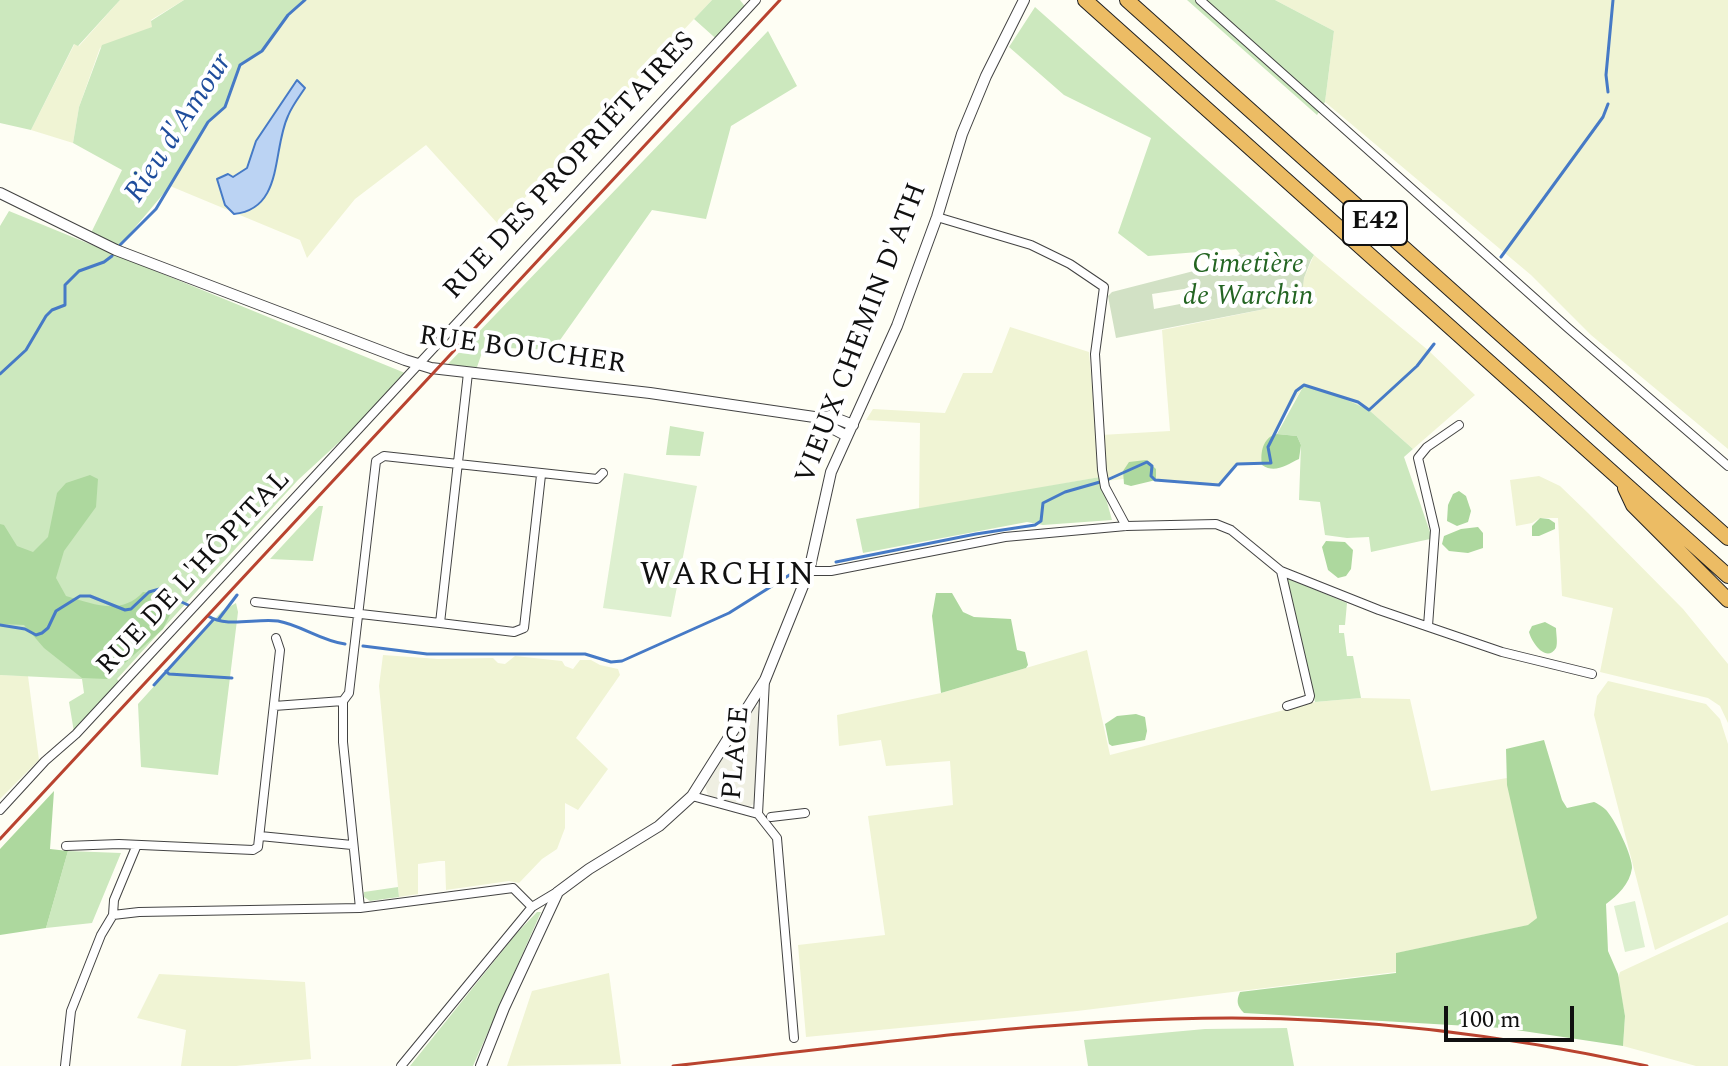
<!DOCTYPE html>
<meta charset="utf-8">
<style>
body{margin:0}
#map{position:relative;width:1728px;height:1066px;overflow:hidden;background:#fefef4;font-family:Spectral,serif}
canvas{display:block}
.scale{position:absolute;left:1444px;top:1006px;width:130px;height:36px;box-sizing:border-box;border:4px solid #101010;border-top:0;padding-left:10px;font-size:24px;line-height:28px;white-space:nowrap;color:#101010;-webkit-text-stroke:6px #fff;paint-order:stroke}
</style>
<div id="map">
<canvas width="1728" height="1066"></canvas>
<div class="scale">100 m</div>
</div>
<script>
const g = document.querySelector('canvas').getContext('2d');
g.lineJoin = 'round';
function fillPath(path, color) { g.fillStyle = color; g.fill(path, 'evenodd'); }
function trace(path, color, width, dash) { g.strokeStyle = color; g.lineWidth = width; g.lineCap = dash ? 'butt' : 'round'; g.setLineDash(dash || []); g.stroke(path); }
function label(font, color, halo, rows, align = 'center') {
  g.font = font + ' Spectral,serif'; g.lineWidth = 8; g.setLineDash([]); g.textBaseline = 'middle'; g.strokeStyle = halo; g.fillStyle = color; for (const [text, x, y, turn = 0] of rows) {
    g.save(); g.translate(x, y); g.rotate((+turn || 0) * Math.PI / 180); g.textAlign = isNaN(turn) ? turn : align; if (halo) g.strokeText(text, 0, 0); g.fillText(text, 0, 0); g.restore();
  }
}
fillPath(new Path2D(`
 M120 0H184L151 20 153 27 100 48 79 107 73 143 31 130 75 43 79 46Z
 M305 0H712L499 225 426 145 355 199 307 258 300 240 170 186 208 122 225 107 240 65 262 51 286 18Z
 M1275 0H1728V449L1591 335 1531 275 1325 102 1334 31Z
 M1314 255 1429 351 1475 395 1413 449 1369 410 1330 393 1304 385 1263 450 1262 465H1237L1219 485 1155 480 1151 470 1123 479 1106 481 1101 435 1170 431 1162 330 1300 302 1304 278Z
 M1010 327 1089 352 1100 477 919 510 920 423 866 420 873 409 945 413 963 373H992Z
 M1539 476 1560 486 1588 513 1683 609 1728 664V723L1720 706 1708 698 1600 672 1613 608 1562 596 1558 518H1540L1532 523 1516 526 1510 480Z
 M1087 650 1110 755 1315 702 1361 698 1410 699 1431 791 1507 778 1537 918 1529 925 1397 953 1396 972 1077 1011 806 1037 798 945 885 935 868 816 953 805 950 761 886 766 881 740 839 746 837 715 941 693Z
 M383 655 438 659 493 658 498 663 505 664 515 656 562 661 565 666 573 669 580 660H591L600 665 618 669 620 675 576 738 608 769 578 810 565 803V828L557 849 542 859 519 883 509 881 446 890 445 861H439L418 864V894L399 897 379 686Z
 M0 675 28 676 39 760 0 799Z
 M1608 681 1706 704 1720 719 1728 744V915L1655 950 1594 715 1597 696Z
 M1728 922V1066H1696L1623 1046 1625 1016 1618 978 1620 972Z
 M609 973 621 1064 507 1066 532 991Z
 M159 974 305 982 311 1059 236 1066H181L186 1030 137 1018Z`), '#f0f4d4');
fillPath(new Path2D(`
 M0 0H120L78 46 74 44 31 130 0 123Z
 M184 0H305L286 18 262 51 240 65 225 107 208 122 170 186 116 250 90 235 122 170 73 143 79 107 102 45 152 27 151 21Z
 M712 0H740L747 9 722 44 694 19Z
 M1187 0H1275L1334 31 1325 102 1317 115Z
 M1035 7 1314 255 1311 260 1240 254 1236 249 1148 256 1118 233 1151 138 1064 95 1009 47Z
 M768 31 797 86 731 126 706 219 652 210 553 350 484 347 477 367 446 366Z
 M9 211 405 373 361 422 298 480 117 679 120 683 74 732 69 702 84 693 82 679 0 675V226Z
 M1304 385 1336 395 1369 410 1413 449 1404 457 1430 532V539L1371 552 1369 537 1347 538 1325 535 1320 502 1299 500 1301 445 1297 436 1277 434Z
 M670 426 704 432 700 456 666 455Z
 M1100 477 1112 520 1043 525 1027 522 863 553 856 519Z
 M319 506H323L313 561 270 559Z
 M1287 578 1347 603 1345 625H1339V633H1344L1347 656H1353L1361 698 1315 702Z
 M236 603 238 612 218 775 141 767 138 704 222 611Z
 M68 851 121 853 92 923 46 928Z
 M398 887 399 897 370 901 364 897V892Z
 M537 912H541L473 1066H410L516 934Z
 M1287 1028 1294 1066H1088L1084 1040 1205 1029Z`), '#cce8be');
fillPath(new Path2D(`
 M1277 434 1297 436 1301 445 1299 459C1286 465 1275 474 1262 465 1260 452 1263 437 1277 434Z
 M1146 460 1156 469V480L1131 486 1124 484 1123 471 1129 462Z
 M90 475 98 479 96 507 64 551 56 578 66 596C94 604 121 616 143 592L160 594 173 609 163 629 107 679 82 678 44 648 24 625 0 624V524L4 525 17 546 33 552 48 537 57 493 66 483Z
 M1459 491 1466 496 1471 511 1468 522 1457 526 1447 521 1448 505 1453 494Z
 M1540 518 1549 519 1555 523V529L1539 536H1532V526Z
 M1478 527 1483 533V548L1468 553 1449 551 1442 544 1444 536 1461 529Z
 M1326 541 1345 542 1353 550 1351 569 1346 576 1338 578 1328 570 1322 547Z
 M936 593H952L963 612 974 617 1011 619 1017 650 1025 652 1028 665 1026 668 941 693 932 616Z
 M1545 622 1556 628C1556 633 1558 643 1556 648 1546 664 1531 641 1529 632L1532 626Z
 M1136 714 1145 717 1147 731 1145 740 1112 746 1109 744 1105 724 1117 716Z
 M1544 740 1562 800 1567 808 1594 802C1597 803 1603 807 1605 809 1614 817 1633 857 1632 868 1630 884 1617 896 1606 904L1608 951 1618 974 1625 1016 1623 1046 1503 1028 1244 1013C1237 1006 1236 1001 1240 992L1396 973V953L1528 925 1537 918 1507 785 1506 749Z
 M54 791 50 849 68 851 46 928 0 935V849Z`), '#add89e');
fillPath(new Path2D(`
 M1240 254 1311 260 1304 278 1301 302 1116 338 1108 296 1112 292 1221 264ZM1190 288 1192 299 1186 300 1187 305 1181 307 1180 304 1154 309 1152 294Z`), '#d2e1c5');
fillPath(new Path2D(`
 M624 473 697 486 671 617 603 608Z
 M1635 901 1645 947 1625 952 1614 906Z`), '#def0d0');
fillPath(new Path2D(`
 M755 706 758 707 759 730 755 803 747 808 708 796 705 785Z`), '#efefe2');
const water = new Path2D(`
 M297 80 305 88C299 97 292 106 288 116 272 150 284 209 234 214L225 205 217 179 228 174 233 177 247 168 256 141Z`);
fillPath(water, '#bbd3f3');
trace(water, '#467ac6', 2);
trace(new Path2D(`
 M1608 92 1606 75 1613 0
 M120 245 156 209 208 122 225 107 240 65 262 51 288 15 305 0
 M1501 257 1603 117 1608 104
 M0 374 26 350 46 316 52 310 65 305V285L79 271 104 262 112 256
 M1107 480 1147 462 1152 466 1151 476 1155 480 1219 485 1237 464 1271 463 1268 447 1296 391 1304 385 1358 402 1369 410 1417 366 1434 344
 M836 562 976 534 1035 525 1041 521 1043 503 1065 492 1100 482
 M208 616C227 628 256 618 278 621 301 625 321 641 345 644
 M218 620 237 595
 M0 625 25 629 36 635 42 633 48 628 56 611 80 596H90L125 610 131 609 149 592 163 588 173 598 188 605
 M363 646 427 654H585L611 662 622 661 729 613 799 569
 M166 671 169 674 232 678
 M154 685 213 620`), '#467ac6', 3);
const minor = new Path2D(`
 M1200 0 1568 328 1728 466
 M937 217 1031 245 1070 264 1104 287 1095 354 1102 470 1105 487 1126 526
 M809 571H831L1005 537 1126 526 1216 524 1231 530 1281 571 1379 610 1502 652 1592 674
 M1281 571 1310 696 1309 699 1287 706
 M255 602 440 623 468 373
 M440 623 514 632 524 628 541 475
 M1428 626 1435 530 1418 458 1427 447 1459 425
 M274 706 343 701
 M692 796 758 814 765 680
 M0 810 45 761 76 734 756 0
 M758 814 777 838 794 1038
 M771 817 805 813
 M260 836 352 845
 M66 846 119 844 253 850 258 847 280 650 276 638
 M360 908 343 742V701L349 693 376 461 384 456 597 479 603 473
 M113 915 139 912 360 908 513 888 532 907
 M65 1066 71 1011 101 935 113 915 114 900 136 847
 M401 1066 532 907 557 892`);
const tertiary = new Path2D(`
 M0 193 116 250 405 360 431 368 650 393 821 418 830 416 853 425
 M821 418 824 424 847 436
 M481 1066 504 1008 558 892 589 869 659 826 692 796 765 680 809 571 831 472 897 326 937 217 962 134 986 76 1024 0`);
const motorway = new Path2D(`
 M1085 0 1728 576
 M1127 0 1728 538
 M1625 488 1633 505 1728 600`);
trace(minor, '#434343', 10);
trace(tertiary, '#434343', 12);
trace(motorway, '#212121', 16);
trace(minor, '#fff', 8);
trace(tertiary, '#fff', 10);
trace(motorway, '#ecbc64', 14);
trace(new Path2D(`
 M0 839 780 0
 M673 1066C839 1048 1006 1024 1173 1019 1331 1013 1492 1032 1647 1066`), '#b9432f', 3);
for (const [x, y, w] of [
 [1375,223,64]
]) { const box = new Path2D(); box.roundRect(x - w / 2, y - 22, w, 44, 6); g.fillStyle = '#fff'; g.fill(box); trace(box, '#101010', 2); }
label('bold 26px', '#101010', null, [
 ["E42",1375,223]
]);
label('28px', '#101010', '#fff', [
 ["RUE DES PROPRIÉTAIRES",571,167,-47],
 ["VIEUX CHEMIN D'ATH",863,334,-69],
 ["RUE BOUCHER",522,352,8],
 ["RUE DE L'HÔPITAL",195,574,-47],
 ["PLACE",738,753,-85]
]);
label('italic 28px', '#246523', '#fff', [
 ["Cimetière",1248,267],
 ["de Warchin",1248,299]
]);
label('italic 30px', '#1f4d9c', '#fff', [
 ["Rieu d'Amour",180,129,-57]
]);
g.letterSpacing = '2px';
label('32px', '#101010', '#fff', [
 ["WARCHIN",728,578]
]);
g.letterSpacing = '0px';
</script>
